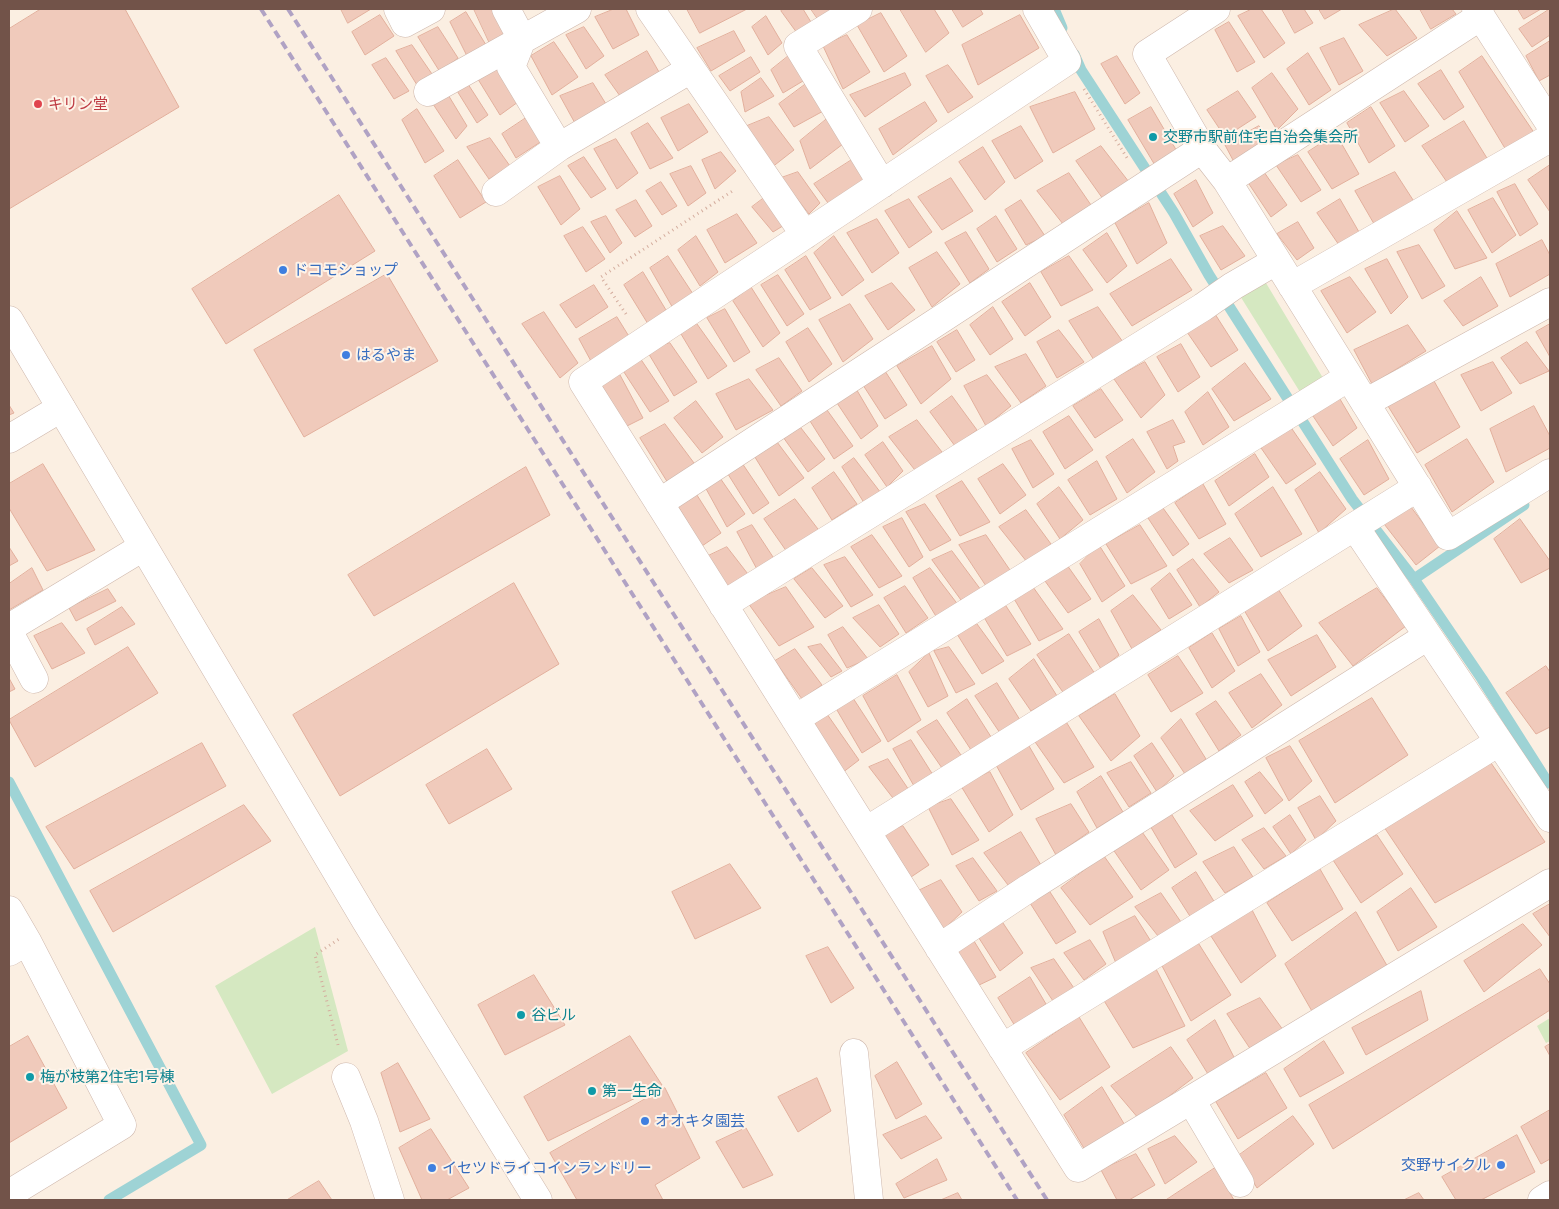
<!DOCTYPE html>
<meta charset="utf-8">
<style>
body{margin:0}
#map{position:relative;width:1559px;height:1209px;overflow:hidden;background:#fbefe2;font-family:"Exo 2",sans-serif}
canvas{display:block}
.frame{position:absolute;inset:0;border:10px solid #725349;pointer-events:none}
</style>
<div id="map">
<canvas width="1559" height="1209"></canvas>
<div class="frame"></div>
</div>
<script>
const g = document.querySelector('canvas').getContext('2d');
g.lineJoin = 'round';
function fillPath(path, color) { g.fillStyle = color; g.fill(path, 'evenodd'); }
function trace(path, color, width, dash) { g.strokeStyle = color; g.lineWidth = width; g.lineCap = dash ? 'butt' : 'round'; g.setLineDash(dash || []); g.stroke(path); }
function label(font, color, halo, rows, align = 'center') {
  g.font = font + ' "Exo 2","Noto Sans JP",sans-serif'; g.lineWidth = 4; g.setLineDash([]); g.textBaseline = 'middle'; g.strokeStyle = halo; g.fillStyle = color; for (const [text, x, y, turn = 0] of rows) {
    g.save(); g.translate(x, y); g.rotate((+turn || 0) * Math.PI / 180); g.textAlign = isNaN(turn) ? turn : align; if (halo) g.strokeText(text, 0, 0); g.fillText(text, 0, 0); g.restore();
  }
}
fillPath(new Path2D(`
 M1263 278 1323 378 1300 392 1237 291Z
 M315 927 348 1051 272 1094 215 986Z
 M1550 1018V1041L1546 1043 1537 1026Z`), '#d5e8c1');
trace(new Path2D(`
 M1054 9 1062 28
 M1074 54 1081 70 1174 213 1209 275 1352 499 1414 579 1482 679 1548 783
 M1414 579 1524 505
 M9 782 201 1145 109 1200`), '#9ed3d5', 11);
const building = new Path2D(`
 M41 9H125L179 107 9 209V29Z
 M341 9H371L348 23Z
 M474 9H498L512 32 492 48Z
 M614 9H626L639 35 613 49 595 17Z
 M687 9H747L700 33Z
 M784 9H803L814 27 797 33 781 11Z
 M811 9H833L818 19Z
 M900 9H934L949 33 926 52Z
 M952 9H980L983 14 963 27Z
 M1252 9H1261L1285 43 1264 58 1238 16Z
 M1282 9H1304L1313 23 1295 33Z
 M1319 9H1342L1325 19Z
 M1395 9 1417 38 1387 56 1359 25Z
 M1420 9H1452L1456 14 1431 29Z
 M1518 9H1541L1524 19Z
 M1550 9V35L1532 47 1519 29Z
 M466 12 486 45 467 56 450 22Z
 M881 13 907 56 884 72 857 25Z
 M380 15 394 36 365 55 352 32Z
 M1020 15 1039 48 978 85 962 45Z
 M766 16 782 43 768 55 752 27Z
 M1229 22 1255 62 1237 72 1215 30Z
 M438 27 458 58 440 72 418 37Z
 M584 27 604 56 586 69 566 35Z
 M734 31 745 51 711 71 697 48Z
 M847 35 870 72 843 89 823 46Z
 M1344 38 1363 71 1339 85 1320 48Z
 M1550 41V75L1539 81 1526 56Z
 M554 42 578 77 552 95 531 56Z
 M412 45 432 74 417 85 396 51Z
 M647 51 659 72 620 96 605 75Z
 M1308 53 1331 90 1309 105 1287 69Z
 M791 54 808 78 783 93 771 70Z
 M1117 56 1140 93 1125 104 1101 64Z
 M1482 56 1535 134 1506 150 1459 72Z
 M751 57 760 72 730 91 719 76Z
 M386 58 409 91 394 99 372 65Z
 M497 64 518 102 500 115 476 76Z
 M948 65 973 97 948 113 926 76Z
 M1441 70 1464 107 1444 120 1418 84Z
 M905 73 911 85 865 117 850 95Z
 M1272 73 1298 109 1277 130 1252 88Z
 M761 78 774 96 745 112 741 92Z
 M466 81 488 115 477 123 454 86Z
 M810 81 827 109 794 127 779 104Z
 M593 83 606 104 576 125 560 96Z
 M1238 91 1256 117 1225 137 1207 110Z
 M1404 91 1429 126 1405 142 1380 103Z
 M1075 92 1095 129 1053 153 1030 107Z
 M447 93 467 126 456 139 433 104Z
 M925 102 937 121 893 155 879 129Z
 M689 104 708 132 678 151 661 118Z
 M1151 107 1178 153 1156 167 1128 120Z
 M1371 107 1395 146 1369 163 1347 123Z
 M417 109 444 151 425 163 402 120Z
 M769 117 794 150 771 168 747 126Z
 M526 118 542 141 516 158 502 134Z
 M828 118 843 144 810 169 800 141Z
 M1464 121 1490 163 1449 185 1422 146Z
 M648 123 673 158 650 169 631 133Z
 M1021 126 1043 161 1015 179 992 141Z
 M1259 126 1268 141 1234 162 1225 145Z
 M1336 134 1359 174 1332 189 1308 152Z
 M490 138 510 166 489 179 467 147Z
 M616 139 638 173 617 189 594 149Z
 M1101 146 1129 182 1103 199 1076 161Z
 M983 147 1005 182 985 200 959 162Z
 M721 152 736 171 715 189 702 160Z
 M1298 155 1321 190 1301 202 1276 165Z
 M858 156 869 179 828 203 814 184Z
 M584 157 606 189 591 198 568 166Z
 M458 160 486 202 460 218 434 176Z
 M1550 165V212L1528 180Z
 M691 166 706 193 688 206 670 174Z
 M798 172 820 203 809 214 781 178Z
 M1264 172 1287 205 1271 217 1249 184Z
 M1395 172 1415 203 1377 229 1355 191Z
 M1069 173 1091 205 1063 224 1037 191Z
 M560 176 580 209 561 225 538 187Z
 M951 178 973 211 942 230 918 197Z
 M1196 180 1213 213 1193 227 1174 194Z
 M661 182 677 206 662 215 646 191Z
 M1515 184 1538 224 1520 236 1497 192Z
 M339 195 375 251 226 344 192 289Z
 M764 198 786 224 773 232 752 207Z
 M1493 198 1516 235 1492 253 1468 210Z
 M909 199 932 232 909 248 885 211Z
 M1340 199 1359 232 1339 245 1317 213Z
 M636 200 652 226 635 237 616 210Z
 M1021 200 1045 236 1026 245 1005 210Z
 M1149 203 1167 243 1137 264 1115 223Z
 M1457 211 1487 258 1455 269 1434 230Z
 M737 214 757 243 725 263 707 230Z
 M606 216 622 243 610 253 591 222Z
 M996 216 1017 249 997 262 977 229Z
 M877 219 899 253 872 273 847 233Z
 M1298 222 1314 248 1297 260 1277 234Z
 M1223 226 1245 256 1221 270 1200 236Z
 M583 227 605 259 586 272 564 236Z
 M966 232 989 269 970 283 945 243Z
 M1107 233 1127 266 1107 283 1083 250Z
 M696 236 718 272 700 286 678 250Z
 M834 236 864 280 842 296 814 253Z
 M1542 240 1550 255V274L1510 297 1496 264Z
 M1419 245 1445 286 1422 299 1397 252Z
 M937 252 960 284 932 307 909 268Z
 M668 256 695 297 674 310 650 268Z
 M806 256 831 298 810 310 785 270Z
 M1069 256 1093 290 1061 306 1041 272Z
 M1171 259 1192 290 1132 326 1110 294Z
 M1387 259 1408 297 1391 314 1365 269Z
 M643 272 666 310 648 324 624 285Z
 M387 274 438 361 304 437 254 350Z
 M778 275 804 314 787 326 761 285Z
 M1350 277 1376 312 1347 333 1321 291Z
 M1481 277 1498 306 1463 326 1444 301Z
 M892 283 915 310 888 330 865 296Z
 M1030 283 1051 317 1025 336 1002 302Z
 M594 285 608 307 576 328 560 305Z
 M751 287 780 333 763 347 733 301Z
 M850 304 873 339 843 362 819 320Z
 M993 307 1013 339 990 355 970 325Z
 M1098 307 1123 342 1094 360 1069 321Z
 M725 309 750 352 734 362 707 318Z
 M544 312 578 363 560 378 522 324Z
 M1215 314 1238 350 1211 367 1187 332Z
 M617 317 630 338 592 363 579 339Z
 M697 324 727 366 708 379 681 334Z
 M1550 324V357L1536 332Z
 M1408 325 1426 351 1372 384 1354 350Z
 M808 328 832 364 809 382 786 342Z
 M957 330 975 360 956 372 937 342Z
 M1059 330 1084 362 1057 378 1037 342Z
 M1527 342 1549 371 1520 384 1501 358Z
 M670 343 697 382 674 396 647 351Z
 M1181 344 1200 377 1178 392 1157 357Z
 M932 346 951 379 921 404 897 366Z
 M1026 354 1046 386 1021 403 995 367Z
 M640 358 669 401 650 412 620 366Z
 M779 358 802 391 781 406 756 370Z
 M1145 362 1165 395 1141 418 1114 379Z
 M1493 362 1512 393 1481 411 1461 375Z
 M1245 363 1271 399 1234 421 1212 389Z
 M885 371 907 405 885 419 861 382Z
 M620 375 643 418 625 427 601 384Z
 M987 375 1011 406 986 426 964 386Z
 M749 379 773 410 736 430 716 394Z
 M1434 381 1460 427 1417 453 1388 406Z
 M855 387 878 426 861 439 837 403Z
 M1101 389 1123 420 1095 438 1073 406Z
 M1208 392 1229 427 1203 445 1185 412Z
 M1337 394 1357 428 1333 446 1313 416Z
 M952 396 977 430 955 446 930 412Z
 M696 401 723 437 702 453 674 418Z
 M9 405 14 413 9 415Z
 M1534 406 1550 436V448L1506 472 1490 429Z
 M827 410 853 446 834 459 810 421Z
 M1069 416 1093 450 1065 469 1043 432Z
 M917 420 942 452 918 474 889 437Z
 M1173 420 1185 442 1173 446 1178 461 1167 469 1147 432Z
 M665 424 694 463 668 483 640 438Z
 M1290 426 1316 464 1286 484 1259 445Z
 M801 428 825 459 808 472 783 437Z
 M1133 439 1155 472 1127 493 1106 457Z
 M1467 439 1494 482 1452 512 1425 465Z
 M1031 440 1054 474 1033 488 1012 449Z
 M1368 440 1389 479 1364 495 1340 459Z
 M777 442 804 478 779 496 753 454Z
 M883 442 903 471 887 487 865 455Z
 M1255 454 1269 477 1229 506 1215 481Z
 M854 458 881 493 866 506 842 467Z
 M1097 461 1117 499 1090 515 1068 480Z
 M742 463 769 503 753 514 726 471Z
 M43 464 95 550 47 571 9 508V484Z
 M1003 464 1026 495 1000 514 978 479Z
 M526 467 550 515 374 616 348 575Z
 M834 472 857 504 832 520 812 488Z
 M1320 472 1346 509 1319 533 1295 490Z
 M718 475 745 514 727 527 704 485Z
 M962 481 990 522 960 536 936 496Z
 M1203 484 1226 524 1199 539 1175 503Z
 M1059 487 1083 520 1060 539 1037 504Z
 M1273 487 1302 534 1261 557 1235 514Z
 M695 492 721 533 702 546 676 503Z
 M795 499 821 533 787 552 764 519Z
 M1408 503 1440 546 1416 565 1381 520Z
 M925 504 951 540 930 551 906 512Z
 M1163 508 1189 544 1173 556 1148 518Z
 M1026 510 1051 544 1027 562 999 527Z
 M902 518 923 557 909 567 883 527Z
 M1520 519 1550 561V568L1521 583 1494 539Z
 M752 525 775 560 759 573 737 532Z
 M1140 525 1167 566 1131 584 1106 544Z
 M872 535 902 576 879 588 851 547Z
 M986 535 1012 573 986 586 959 545Z
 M1230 538 1253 570 1229 583 1204 554Z
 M1099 545 1125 586 1102 602 1080 564Z
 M9 547 18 561 9 566Z
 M727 547 751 578 729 592 706 557Z
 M952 551 981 590 961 600 932 560Z
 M845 557 873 595 851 607 824 565Z
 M1193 559 1219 592 1200 607 1177 570Z
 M1067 565 1091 599 1068 613 1045 581Z
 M32 568 43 590 9 610V584Z
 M812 568 843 606 825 618 794 579Z
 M930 568 959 606 937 618 913 578Z
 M1170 573 1192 605 1169 619 1151 589Z
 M514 583 559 664 340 796 293 715Z
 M905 586 928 618 906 633 884 598Z
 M786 587 814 627 779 646 748 603Z
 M1033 587 1063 629 1039 641 1013 597Z
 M1377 588 1406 626 1353 666 1319 623Z
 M108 589 116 601 76 621 69 608Z
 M1278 589 1302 626 1268 651 1244 610Z
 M1133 595 1161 630 1132 649 1111 611Z
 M1004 603 1031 644 1007 656 985 619Z
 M879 605 899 634 880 647 853 618Z
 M122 607 135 624 95 645 87 629Z
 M1241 616 1260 652 1238 666 1219 629Z
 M1099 619 1119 655 1101 669 1079 632Z
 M62 623 85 653 52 669 34 636Z
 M977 624 1004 661 982 674 957 634Z
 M843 627 868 659 847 668 828 635Z
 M1212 633 1235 671 1212 688 1189 648Z
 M1069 634 1097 677 1067 698 1037 655Z
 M1317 635 1336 667 1291 696 1268 660Z
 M821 644 842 671 831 677 808 647Z
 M128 647 158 693 35 767 9 720Z
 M949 647 975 684 956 693 934 651Z
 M795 649 822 685 802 699 775 661Z
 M929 653 948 696 928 707 909 672Z
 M1178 656 1203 693 1171 712 1148 675Z
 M1034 659 1057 696 1031 711 1009 679Z
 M1546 666 1550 672V727L1536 734 1506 693Z
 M1261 674 1282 705 1252 728 1229 693Z
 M897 675 921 720 888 742 863 696Z
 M9 678 15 689 9 692Z
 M997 683 1020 720 1000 733 975 696Z
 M1115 694 1140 736 1111 761 1079 716Z
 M851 695 881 741 862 753 834 705Z
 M1372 698 1408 755 1335 803 1299 741Z
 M967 699 993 740 973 753 947 713Z
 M1216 701 1241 735 1219 751 1196 714Z
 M827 714 859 760 842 773 812 724Z
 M1181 719 1206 759 1185 774 1161 738Z
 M937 720 963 758 942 768 917 732Z
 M1065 720 1094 767 1064 783 1033 739Z
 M911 740 933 775 914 786 893 749Z
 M202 743 226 786 74 869 46 827Z
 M1152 743 1174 776 1157 792 1134 756Z
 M1029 746 1054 789 1021 810 996 765Z
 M1290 746 1312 781 1289 801 1266 758Z
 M487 749 512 789 449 824 426 785Z
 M888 759 911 793 896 802 869 767Z
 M1489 760 1545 842 1435 903 1384 827Z
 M1131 762 1151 793 1129 807 1107 773Z
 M990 772 1013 815 989 832 961 786Z
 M1260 772 1283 800 1265 814 1245 782Z
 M1101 776 1123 812 1097 828 1077 792Z
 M1233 785 1253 816 1215 841 1190 811Z
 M1320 796 1336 821 1316 840 1298 808Z
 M951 799 979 840 952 855 928 807Z
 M1071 804 1089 832 1056 855 1036 819Z
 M244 805 271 841 113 932 90 891Z
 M1170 812 1197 854 1175 868 1149 824Z
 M1290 815 1306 840 1291 854 1273 827Z
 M903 826 929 865 911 877 884 834Z
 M1264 828 1286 856 1264 869 1242 840Z
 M1140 829 1169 870 1141 890 1110 845Z
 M1021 832 1041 865 1008 885 984 853Z
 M1377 835 1403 874 1361 903 1333 860Z
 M1234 847 1253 877 1225 893 1203 862Z
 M1104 856 1133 897 1090 925 1061 888Z
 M973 858 997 891 979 901 956 866Z
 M730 864 761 908 695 939 672 892Z
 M1320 869 1343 909 1292 941 1267 903Z
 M1196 872 1215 903 1193 921 1172 888Z
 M941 880 962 912 944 929 918 891Z
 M1411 888 1437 927 1398 951 1377 912Z
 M1050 892 1076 932 1056 944 1030 903Z
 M1161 893 1181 922 1158 936 1135 907Z
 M1550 904V937L1533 914Z
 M1251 908 1276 956 1241 983 1209 933Z
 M1356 912 1389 969 1313 1013 1285 964Z
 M1135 916 1152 943 1118 968 1103 932Z
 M1001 920 1023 953 1000 971 977 935Z
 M1523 924 1542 945 1484 992 1464 961Z
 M1090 940 1106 964 1084 980 1064 953Z
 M974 941 996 977 977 986 953 950Z
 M1197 941 1231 995 1191 1021 1161 964Z
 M828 947 854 988 831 1003 806 956Z
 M1054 959 1076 991 1055 1004 1031 968Z
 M1155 967 1185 1026 1133 1048 1103 999Z
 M1540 969 1550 984V1010L1333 1149 1309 1105Z
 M534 975 565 1025 505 1055 478 1005Z
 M1030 977 1046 1004 1015 1026 998 998Z
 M1421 991 1428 1020 1366 1055 1352 1028Z
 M1260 998 1286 1034 1253 1053 1227 1014Z
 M1079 1017 1110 1067 1060 1100 1026 1053Z
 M1215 1020 1238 1065 1211 1079 1187 1040Z
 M28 1036 67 1108 9 1143V1047Z
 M630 1036 662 1085 548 1141 524 1097Z
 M1324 1041 1344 1073 1300 1097 1284 1069Z
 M1550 1044V1056L1545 1047Z
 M1171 1047 1193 1078 1139 1119 1111 1086Z
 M897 1062 922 1104 896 1119 875 1076Z
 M398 1063 430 1119 400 1132 381 1073Z
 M1266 1073 1287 1108 1238 1139 1216 1102Z
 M817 1078 831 1111 798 1132 778 1097Z
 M1102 1087 1126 1127 1085 1150 1064 1115Z
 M665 1088 700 1158 655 1185 663 1200H577L550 1153Z
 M1550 1110V1159L1541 1164 1521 1127Z
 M926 1116 942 1138 901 1159 883 1135Z
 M1293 1116 1314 1144 1257 1188 1238 1156Z
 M746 1128 773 1175 743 1188 716 1142Z
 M431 1129 469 1188 447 1200H422L399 1148Z
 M1517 1135 1535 1172 1481 1200H1456L1442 1177Z
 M1175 1136 1197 1162 1165 1184 1148 1149Z
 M1136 1154 1155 1185 1129 1200H1117L1101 1170Z
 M937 1159 947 1180 904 1198 896 1184Z
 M1215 1168 1234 1200H1166Z
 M319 1181 332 1200H287Z
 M958 1193 962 1200H941Z
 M1419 1193 1424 1200H1404Z`);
fillPath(building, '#f0cabb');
trace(building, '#e2af9c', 1);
const minor = new Path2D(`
 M398 9 405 23 431 9
 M506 9 522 39 511 67 559 147 691 69
 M650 9 805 235
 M858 9 798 46 882 184
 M1037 9 1067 61 583 382 1078 1168 1550 883
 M1216 9 1147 54 1202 149 1227 181 1448 536 1550 473
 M1476 9 1550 124
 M428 92 577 9
 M1227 181 1481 16
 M496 192 559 147
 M1292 286 1550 138
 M1365 403 1550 302
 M9 439 61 408
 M659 503 1202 149
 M1355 527 1550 818
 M723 605 1203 307 1233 286 1276 261
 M9 628 143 547
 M9 632 34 679
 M795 719 1349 377
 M866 831 1418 487
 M9 910 27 941 9 952
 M939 948 1029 888 1428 636
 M1002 1048 1499 742
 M854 1053 869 1200
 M346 1077 364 1121 390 1200
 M1191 1100 1240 1183
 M9 1194 122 1125 27 941`);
const tertiary = new Path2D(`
 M9 320 366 921 538 1200
 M1542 1200 1550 1195`);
trace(minor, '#ceb7ac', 29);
trace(tertiary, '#ceb7ac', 29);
trace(new Path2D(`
 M1084 89 1127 158
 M626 314 601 277 734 190
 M338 1045 315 955 339 939`), '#d4ad9e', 3, [1, 4]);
trace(minor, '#fff', 28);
trace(tertiary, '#fff', 28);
trace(new Path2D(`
 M261 9 1017 1200
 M288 9 1047 1200`), '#b0a2c4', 4, [8, 5]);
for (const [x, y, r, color] of [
 [38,104,5,"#e0444e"],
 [1153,137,5,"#0f9aa8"],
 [283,270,5,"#3f7fe0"],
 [346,355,5,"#3f7fe0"],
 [521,1015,5,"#0f9aa8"],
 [30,1077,5,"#0f9aa8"],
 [592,1091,5,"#0f9aa8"],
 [645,1121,5,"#3f7fe0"],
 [1501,1165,5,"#3f7fe0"],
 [432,1168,5,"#3f7fe0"]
]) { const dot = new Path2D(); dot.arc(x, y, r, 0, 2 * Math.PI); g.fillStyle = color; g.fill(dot); trace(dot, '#fef3e8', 2); }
label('15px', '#be3a42', '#fef3e8', [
 ["キリン堂",48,104]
], 'left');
label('15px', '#0d838f', '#fef3e8', [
 ["交野市駅前住宅自治会集会所",1163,137],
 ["谷ビル",531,1015],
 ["梅が枝第2住宅1号棟",40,1077],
 ["第一生命",602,1091]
], 'left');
label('15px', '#366cbe', '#fef3e8', [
 ["ドコモショップ",293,270],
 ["はるやま",356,355],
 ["オオキタ園芸",655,1121],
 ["交野サイクル",1491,1165,"right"],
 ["イセツドライコインランドリー",442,1168]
], 'left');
</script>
